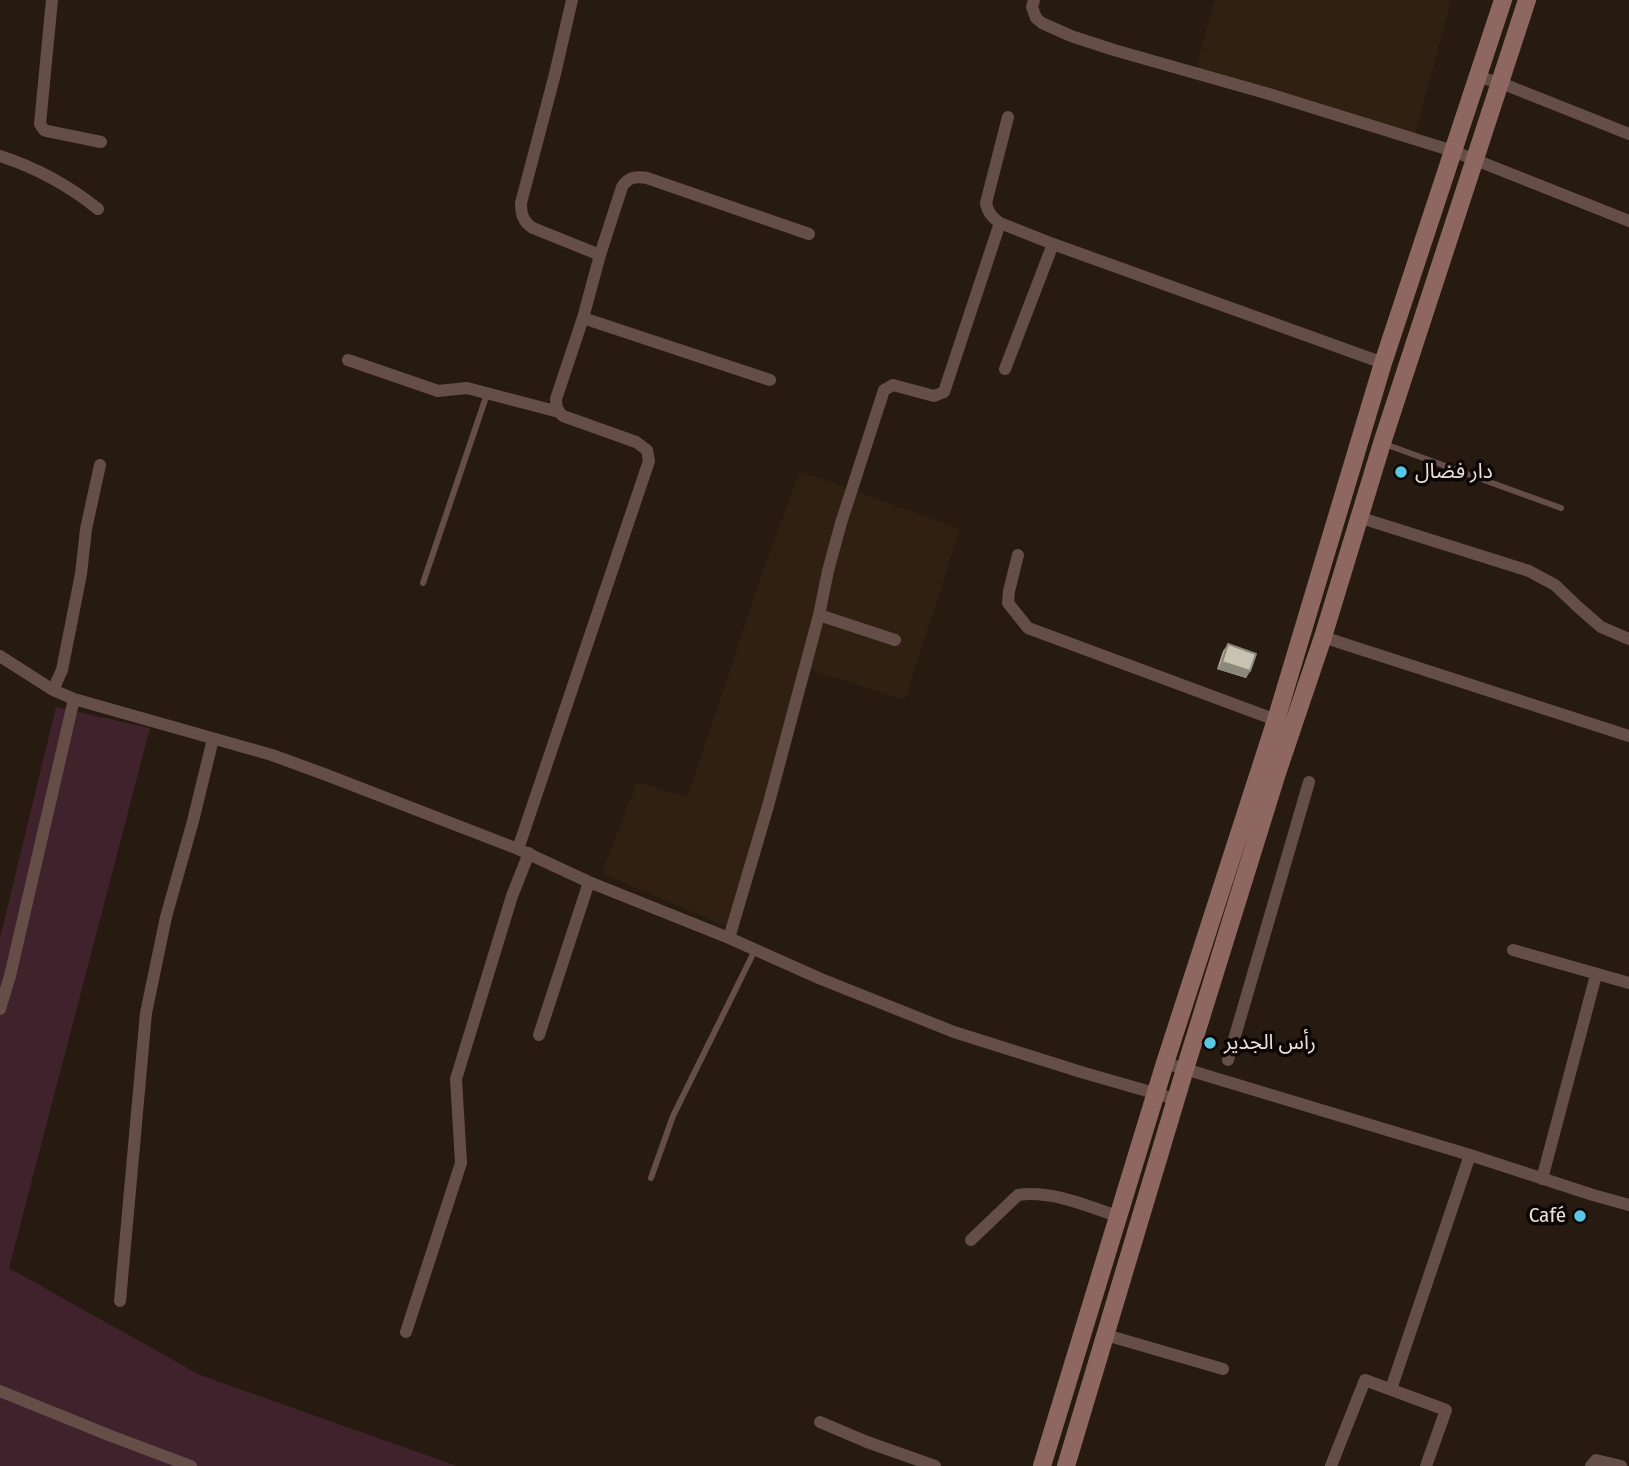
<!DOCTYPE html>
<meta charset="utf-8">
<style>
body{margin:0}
canvas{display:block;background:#261a11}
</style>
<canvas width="1629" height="1466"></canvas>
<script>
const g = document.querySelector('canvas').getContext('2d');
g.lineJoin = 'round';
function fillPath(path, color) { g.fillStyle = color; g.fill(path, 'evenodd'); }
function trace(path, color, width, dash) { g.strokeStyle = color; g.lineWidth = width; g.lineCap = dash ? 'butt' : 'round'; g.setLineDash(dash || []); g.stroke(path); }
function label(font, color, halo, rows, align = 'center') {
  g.font = font + ' "Fira Sans Condensed","Noto Sans Arabic",sans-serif'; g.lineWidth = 7; g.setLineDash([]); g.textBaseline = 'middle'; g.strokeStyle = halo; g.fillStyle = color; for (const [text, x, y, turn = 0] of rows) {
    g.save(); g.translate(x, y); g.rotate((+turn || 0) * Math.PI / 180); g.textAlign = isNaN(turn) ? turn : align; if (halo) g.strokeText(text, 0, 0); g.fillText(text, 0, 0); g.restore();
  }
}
fillPath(new Path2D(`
 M1215 0H1451L1414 138 1196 68Z
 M800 471 960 529 905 700 811 670 735 930 602 873 637 782 687 797 767 560Z`), '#302011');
fillPath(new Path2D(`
 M56 707 150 728 9 1268 200 1375 457 1466H0V938Z`), '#3f222b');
trace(new Path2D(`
 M1382 443 1561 508
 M423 583 487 394
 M651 1178 673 1116 755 950`), '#654d48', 6);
trace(new Path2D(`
 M52 0 40 124 44 130 47 131 101 142
 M572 0 555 74 521 203C521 214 523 222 533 228L600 255
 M1034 0 1032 7 1036 18 1042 23 1071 36 1114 50 1269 94 1453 151 1629 221
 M1478 77 1501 83 1629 134
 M1008 117 986 203C988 213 992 217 1000 223L1053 244 1383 363
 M0 156C37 168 68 185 98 209
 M583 318 770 380
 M348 360 438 391 467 388 559 412
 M1005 369 1053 244
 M1358 517 1529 571 1555 585 1578 607 1601 627 1629 639
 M1018 555 1009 591 1008 603 1028 628 1276 720
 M819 615 895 640
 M1323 637 1629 736
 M0 656 53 690 74 699 272 755 324 774 518 849 589 882 729 938 821 979 954 1032 1081 1072 1175 1099
 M53 690 62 670 81 574 86 529 100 465
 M518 849 649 461 647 450 636 442 563 416C557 411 556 406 556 399L583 318 600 255 622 187C628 177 636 176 647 178L809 234
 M729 938 768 806 819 615 828 571 841 523 884 390 893 385 934 396 944 392 1000 223
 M1513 950 1629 983
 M0 1009 10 976 74 699
 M539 1035 589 882
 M1228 1060 1309 782
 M1165 1063 1470 1155 1593 1195 1629 1205
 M1542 1179 1596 975
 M971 1240 1018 1195C1050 1190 1089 1206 1119 1217
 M120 1301 146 1013 166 917 193 821 213 739
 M406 1332 461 1163 456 1079 512 896 529 853
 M1106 1335 1223 1369
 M1391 1389 1470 1155
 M0 1391 111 1436 191 1466
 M820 1422 867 1442 935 1466
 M1331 1466 1365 1380 1446 1410 1426 1466
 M1591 1466 1596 1460 1621 1466`), '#654d48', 12);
trace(new Path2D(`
 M1042 1466 1165 1063 1276 720 1383 363 1503 0
 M1066 1466 1185 1069 1277 773 1323 637 1382 443 1527 0`), '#8e6860', 18);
fillPath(new Path2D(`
 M1228 644 1250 671 1246 678 1217 669 1223 651Z`), '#aca898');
fillPath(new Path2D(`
 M1222 662 1250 671 1246 678 1217 669Z`), '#8c887c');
const building = new Path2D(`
 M1228 644 1256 654 1250 671 1222 662Z`);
fillPath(building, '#c8c3b1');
trace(building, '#8c887c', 2);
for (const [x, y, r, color] of [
 [1401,472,7,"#58c8e4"],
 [1210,1043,7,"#58c8e4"],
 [1580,1216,7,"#58c8e4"]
]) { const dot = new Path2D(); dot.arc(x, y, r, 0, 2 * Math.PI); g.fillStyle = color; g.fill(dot); trace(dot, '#0b0604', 2.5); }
label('21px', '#e9e1da', '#0b0604', [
 ["دار فضال",1415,472],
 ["رأس الجدير",1224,1043],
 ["Café",1566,1216,"right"]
], 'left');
</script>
